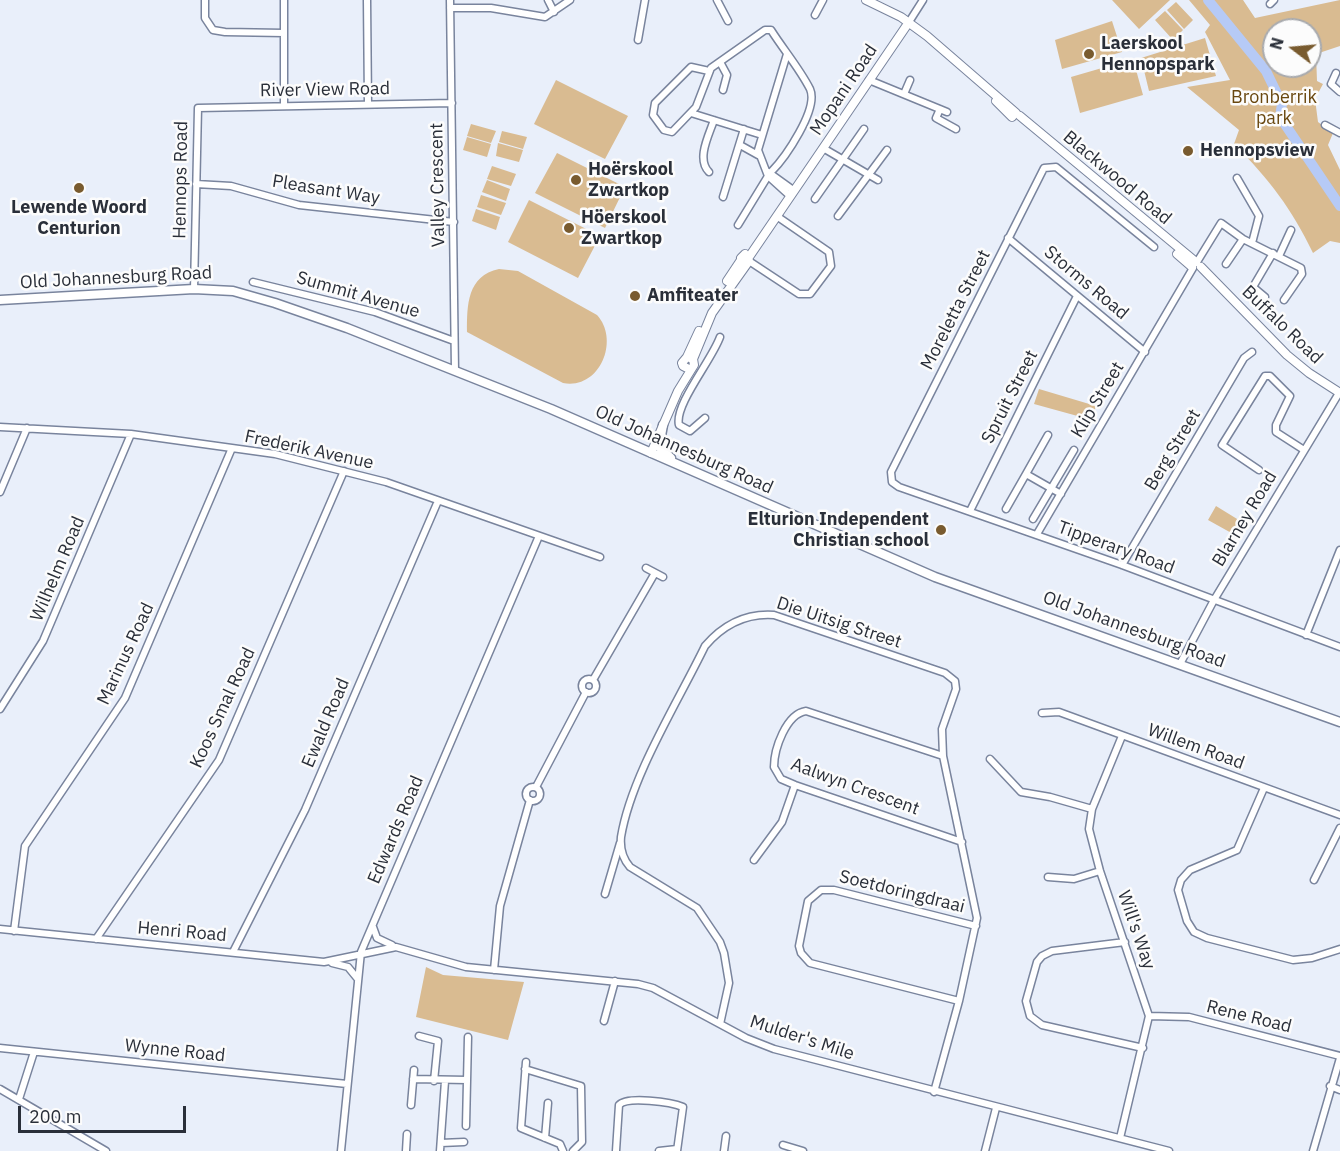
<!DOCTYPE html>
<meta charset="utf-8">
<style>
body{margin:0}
#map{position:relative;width:1340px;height:1151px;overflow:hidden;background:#e9effa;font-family:"IBM Plex Sans",sans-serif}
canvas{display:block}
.north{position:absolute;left:1262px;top:18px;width:60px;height:60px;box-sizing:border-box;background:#fcfcfc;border:2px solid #a8aaae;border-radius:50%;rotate:286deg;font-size:16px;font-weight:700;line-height:24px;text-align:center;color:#2a2f39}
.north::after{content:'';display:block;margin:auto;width:21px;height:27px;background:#795b2f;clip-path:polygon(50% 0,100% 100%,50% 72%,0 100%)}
.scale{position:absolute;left:18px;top:1106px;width:168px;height:27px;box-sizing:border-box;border:3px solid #2a2f39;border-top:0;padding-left:8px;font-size:18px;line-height:21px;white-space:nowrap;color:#2a2f39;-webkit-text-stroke:4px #fcfcfc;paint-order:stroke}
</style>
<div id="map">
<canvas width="1340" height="1151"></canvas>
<div class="north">N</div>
<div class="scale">200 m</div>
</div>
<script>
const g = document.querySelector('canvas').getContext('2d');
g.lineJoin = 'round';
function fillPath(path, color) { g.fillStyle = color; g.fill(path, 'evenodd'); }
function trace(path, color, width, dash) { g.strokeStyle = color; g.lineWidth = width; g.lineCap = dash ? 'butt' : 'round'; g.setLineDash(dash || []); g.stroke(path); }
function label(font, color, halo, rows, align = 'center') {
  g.font = font + ' "IBM Plex Sans",sans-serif'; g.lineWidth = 5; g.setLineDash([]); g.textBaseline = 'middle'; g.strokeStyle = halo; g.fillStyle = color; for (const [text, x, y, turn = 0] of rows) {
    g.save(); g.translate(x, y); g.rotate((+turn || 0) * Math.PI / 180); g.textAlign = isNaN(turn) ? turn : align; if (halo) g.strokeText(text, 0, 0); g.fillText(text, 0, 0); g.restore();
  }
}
fillPath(new Path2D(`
 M1112 0H1170L1139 29Z
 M1189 0H1243L1255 18 1340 0V46L1316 54 1317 81 1323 84 1315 99 1318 122 1333 133 1328 145 1340 170V243L1330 241 1313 253C1291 208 1270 180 1234 144L1239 130 1187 87 1230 80 1205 32 1210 25ZM1274 30H1310V66H1274Z
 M1176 2 1193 20 1184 29 1167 10Z
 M1165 11 1183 30 1173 40 1155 20Z
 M1112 21 1122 52 1062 69 1055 40Z
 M1205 38 1216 76 1149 91 1141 58Z
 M1133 59 1143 95 1080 113 1071 77Z
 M556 80 628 116 605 159 534 124Z
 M471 124 496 131 491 143 467 136Z
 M502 131 527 137 523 149 499 142Z
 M467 137 491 144 487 157 463 150Z
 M498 143 523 150 519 162 496 156Z
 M557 153 625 187 605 228 535 193Z
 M492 166 516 174 511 186 487 179Z
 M487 180 510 189 506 201 482 192Z
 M481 195 506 203 501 215 477 207Z
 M529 200 600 236 578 278 508 242Z
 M476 209 500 217 496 230 472 221Z
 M499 269 518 271 597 315C620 340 600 390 563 383L467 332C467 305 467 276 499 269Z
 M1039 389 1096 406 1092 420 1034 404Z
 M1216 506 1242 522 1235 535 1208 520Z
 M426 967 443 975 524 982 508 1040 416 1017Z`), '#d9bb91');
trace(new Path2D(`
 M1208 0 1266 71 1282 104 1280 117 1340 206`), '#b6caf6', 10);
const minor = new Path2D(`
 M205 0V18L213 30 225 32 284 33
 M284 0V105
 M367 0 368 104
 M450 0 455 370
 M548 0 554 12
 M717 0 728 21
 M1270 4 1274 0
 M450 8H491L545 17 570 0
 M815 15 823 0
 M909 22 923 0
 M638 40 645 0
 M787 54 758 150 768 176 790 196
 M720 62 727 75 723 90
 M709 71 691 67 655 103 653 115 664 130 672 132 696 107 711 68 765 30H771C783 49 800 69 810 89 819 109 785 158 771 172
 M1336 73 1331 84 1340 92
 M869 80 947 112
 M904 94 910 80
 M940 109 936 118 956 129
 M691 113 762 135
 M1325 125 1340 133
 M740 145 758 155
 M823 148 878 180
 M709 172C696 159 709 135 714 120
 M768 172 793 190
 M1237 178 1259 216 1252 243
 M196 184 231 186 299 205 454 222
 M723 197 744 129
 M815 199 864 129
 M838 216 887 150
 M738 225 768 176
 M1008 238 1145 352
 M1154 247 1056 167 1044 168 891 472 892 482 899 487 1122 565 1340 647
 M1279 256 1291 230
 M749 261 799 294H810L831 266 829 252 778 217
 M1197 262 1221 223 1243 239 1301 268 1302 274 1284 300
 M1226 264 1243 239
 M253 282 375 312 454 341
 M194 289 198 108 452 103
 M1265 297 1253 287 1273 253
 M705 418 690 431 679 425C674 405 712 360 720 337
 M0 427 131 434 275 454 386 482 600 557
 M1259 470 1222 445 1265 376H1270L1290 396 1276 425V432L1304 450
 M1026 474 1048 435
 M0 492 27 428
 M1006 509 1026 474 1061 494
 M970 511 1077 296
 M1033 519 1074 450
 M1037 534 1193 268
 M1122 565 1244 358 1252 352
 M646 568 663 577
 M1306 635 1340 550
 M1180 664 1214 600 1339 393
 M582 686a7 7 0 1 1 14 0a7 7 0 1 1-14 0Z
 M593 680 655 573
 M0 709 43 641 131 434
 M1042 713 1059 712 1340 815
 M943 756 806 711C786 714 774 749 774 767L781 779 795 785 962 842
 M990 759 1021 792 1050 797 1092 809
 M526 794a7 7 0 1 1 14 0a7 7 0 1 1-14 0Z
 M536 787 586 692
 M1264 788 1237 850 1190 870 1181 880 1178 890 1187 921 1194 932 1207 938 1293 960 1312 958 1340 949
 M754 860 782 822 795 785
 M1048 877 1074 879 1100 871
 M1314 880 1340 828
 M605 894 620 843
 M373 927 377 938 392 945
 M0 929 324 962 396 947 466 967 638 984 653 988 746 1038 774 1049 1169 1151
 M14 931 25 846 125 698 232 448
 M96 939 219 760 344 471
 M1125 942 1052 951 1042 956 1037 962 1026 1001 1030 1016 1042 1025 1143 1048
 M233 952 305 810 438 501
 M332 963 348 967 357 978
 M494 970 500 906 530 800
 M959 1001 810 963 801 953 799 946 808 901 821 890H834L976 926
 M1149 1016 1189 1017 1340 1056
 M604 1021 615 981
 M720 1024 729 983 724 953 720 942 697 908 630 867C623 859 620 848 621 837 631 776 678 702 705 646 723 625 746 613 774 615L945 673 955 681 956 689 942 729 943 756 977 918 959 1001 934 1092
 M419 1036 438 1041 434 1081
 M0 1048 347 1084
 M526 1062 521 1128 560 1144 563 1151
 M525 1069 581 1086 582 1142 573 1151
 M413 1079 467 1080
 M1330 1086 1340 1090
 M0 1089 106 1151
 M19 1099 34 1052
 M411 1105 414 1070
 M466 1126 468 1037
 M545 1138 548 1103
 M1120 1138 1149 1016 1100 871 1089 829 1092 809 1122 736
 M441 1143 464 1142
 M783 1145 803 1151
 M341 1151 361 952 539 536
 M406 1151 407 1134
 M440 1151 445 1081
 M616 1151 619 1105C627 1096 671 1102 683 1107L677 1151
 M659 1151 677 1149
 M724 1151 726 1136
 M985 1151 996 1108
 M1313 1151 1340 1058`);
const tertiary = new Path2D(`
 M866 0 901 17 927 36 1016 113
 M996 101 1012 117
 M1020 116 1196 262
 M1177 254 1192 267
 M749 257 909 22
 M1201 267 1287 355 1309 373 1340 393
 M727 281 741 260
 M687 357 699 331
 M693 359 712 313 749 261 745 254 741 258 745 264
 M651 453 678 391 694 365 693 359 687 357 682 363 683 366 689 369`);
const secondary = new Path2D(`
 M0 300 194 289 233 291 275 303 347 328 551 409 935 577 1340 722
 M663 425 659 447 671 458`);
trace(minor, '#79849d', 9);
trace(tertiary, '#79849d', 10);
trace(secondary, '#79849d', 11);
trace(minor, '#fff', 6);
trace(tertiary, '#fff', 8);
trace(secondary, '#fff', 8);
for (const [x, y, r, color] of [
 [1089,54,6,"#795b2f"],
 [1188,151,6,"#795b2f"],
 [576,180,6,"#795b2f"],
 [79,188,6,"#795b2f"],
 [569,228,6,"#795b2f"],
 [635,296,6,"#795b2f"],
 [941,530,6,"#795b2f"]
]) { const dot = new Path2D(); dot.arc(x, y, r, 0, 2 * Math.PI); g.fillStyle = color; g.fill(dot); trace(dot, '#fcfcfc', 2); }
label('bold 18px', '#2a2f39', '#fcfcfc', [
 ["Laerskool",1101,44],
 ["Hennopspark",1101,65],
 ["Hennopsview",1200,151],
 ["Hoërskool",588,170],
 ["Zwartkop",588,191],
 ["Lewende Woord",79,208,"center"],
 ["Centurion",79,229,"center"],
 ["Höerskool",581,218],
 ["Zwartkop",581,239],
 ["Amfiteater",647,296],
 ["Elturion Independent",929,520,"right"],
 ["Christian school",929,541,"right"]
], 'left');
label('18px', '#2a2f39', '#fcfcfc', [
 ["River View Road",325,90,-1],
 ["Mopani Road",844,90,-56],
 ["Blackwood Road",1117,178,40],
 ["Hennops Road",181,180,-89],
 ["Valley Crescent",438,185,-91],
 ["Pleasant Way",326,190,9],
 ["Old Johannesburg Road",116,278,-3],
 ["Storms Road",1086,283,40],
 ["Summit Avenue",358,295,16],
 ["Moreletta Street",956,310,-63],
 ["Buffalo Road",1282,325,44],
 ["Spruit Street",1010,397,-63],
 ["Klip Street",1098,400,-59],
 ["Frederik Avenue",309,450,12],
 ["Old Johannesburg Road",684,450,24],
 ["Berg Street",1173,450,-59],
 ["Blarney Road",1245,519,-59],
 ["Tipperary Road",1116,548,20],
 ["Wilhelm Road",58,569,-67],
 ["Die Uitsig Street",839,623,18],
 ["Old Johannesburg Road",1134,630,20],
 ["Marinus Road",126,654,-65],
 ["Koos Smal Road",223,708,-65],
 ["Ewald Road",326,723,-67],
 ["Willem Road",1196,747,20],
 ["Aalwyn Crescent",855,787,20],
 ["Edwards Road",396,830,-67],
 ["Soetdoringdraai",902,892,14],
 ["Will's Way",1136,930,71],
 ["Henri Road",182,932,5],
 ["Rene Road",1249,1017,14],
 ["Mulder's Mile",802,1038,18],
 ["Wynne Road",175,1051,6]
]);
label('18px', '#69470f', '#fcfcfc', [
 ["Bronberrik",1274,98],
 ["park",1274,119]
]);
</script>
